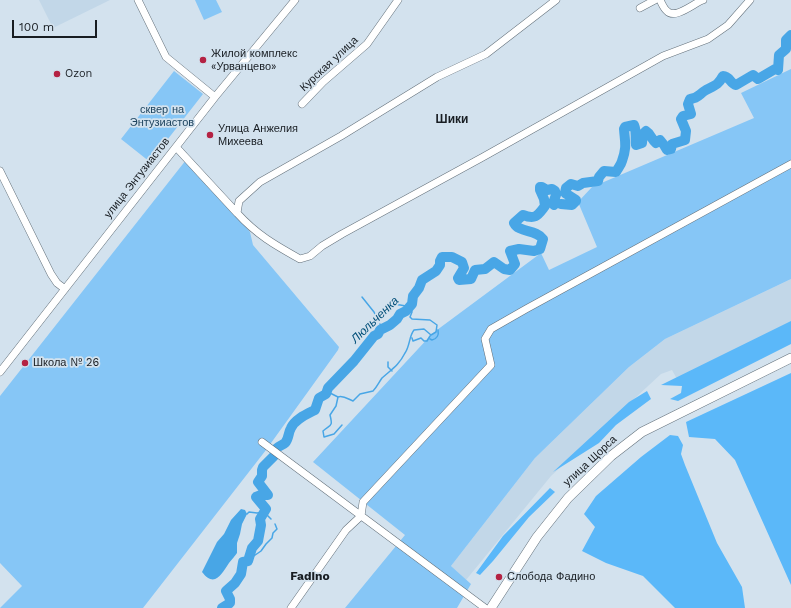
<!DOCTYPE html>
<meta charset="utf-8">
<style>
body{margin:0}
#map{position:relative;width:791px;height:608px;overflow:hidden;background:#d3e2ee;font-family:"Work Sans",sans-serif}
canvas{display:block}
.scale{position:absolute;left:12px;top:20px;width:85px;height:18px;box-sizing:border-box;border:2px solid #181d22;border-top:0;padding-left:5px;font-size:12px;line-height:14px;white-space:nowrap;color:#181d22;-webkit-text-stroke:3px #d3e2ee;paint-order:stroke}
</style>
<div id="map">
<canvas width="791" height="608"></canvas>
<div class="scale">100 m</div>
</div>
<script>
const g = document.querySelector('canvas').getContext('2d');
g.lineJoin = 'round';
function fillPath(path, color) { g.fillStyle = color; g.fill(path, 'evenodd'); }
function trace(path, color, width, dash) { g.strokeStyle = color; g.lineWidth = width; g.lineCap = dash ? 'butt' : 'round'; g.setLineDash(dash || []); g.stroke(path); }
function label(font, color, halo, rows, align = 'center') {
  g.font = font + ' "Work Sans",sans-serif'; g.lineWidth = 3.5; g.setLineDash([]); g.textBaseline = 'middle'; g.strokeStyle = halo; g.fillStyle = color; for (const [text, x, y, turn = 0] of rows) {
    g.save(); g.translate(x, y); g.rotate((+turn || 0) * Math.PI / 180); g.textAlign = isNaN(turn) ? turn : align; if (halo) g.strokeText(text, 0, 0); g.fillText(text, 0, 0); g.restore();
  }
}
fillPath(new Path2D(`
 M39 0H110L53 28Z
 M791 279V323L677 379 672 370 661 374 551 476 466 580 451 566 535 458 629 367 665 339Z`), '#c2d7e8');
fillPath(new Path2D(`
 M195 0H216L222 12 204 20Z
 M791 69V279L665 339 629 367 535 458 451 566 471 584 457 608H345L405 535 313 462 431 335 437 330 541 253 549 270 597 247 578 202 592 187 754 118 741 93Z
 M174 71 203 94 150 162 121 139Z
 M186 160 227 204 250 232 253 245 339 347 338 350 266 450 143 608H0L22 586 0 563V396Z`), '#86c6f6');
fillPath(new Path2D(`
 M791 321V344L678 401 670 399 681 393 682 386 661 385Z
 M791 373V585L735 460 715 439 689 437 686 422Z
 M647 391 651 399 616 425 599 443 553 472 629 402Z
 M670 435 678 436 683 445 681 454 685 465 717 543 742 587 745 608H675L643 576 606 563 582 551 595 527 584 514 596 496 641 457Z
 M550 488 555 492 529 517 493 561 480 575 476 573 503 536Z`), '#5bb8f9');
fillPath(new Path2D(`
 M241 509 245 510 247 514 242 524 240 534 237 543V553C235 556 232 559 229 563 222 573 215 589 202 572L217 542 224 534 231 520Z`), '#48a6e6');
trace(new Path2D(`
 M362 297 374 312 378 321
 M380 324 382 329
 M412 338 413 341 421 338 424 341H427L430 336
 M430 339 432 340C437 339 439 335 438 330
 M388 362V367L392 371
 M328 390 330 393 338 397 336 406 330 415C333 427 331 424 323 431L324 437 334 434 342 425
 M338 397C343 395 348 399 353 401L360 394 373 391C377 387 379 382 382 378 392 369 399 365 405 353 410 346 409 336 414 330L424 329 431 335 436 332 437 325 430 320 412 319 410 317 412 312 410 306C405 307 401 304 396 305
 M247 514 249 512 257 513 264 512 271 519
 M248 560 261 551 266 544 272 538 273 533 277 529 275 524`), '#48a6e6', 1.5);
trace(new Path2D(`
 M561 204 572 205 576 201V200L565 193 566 188 571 184 578 186 583 183 598 181 599 177 604 171 616 172C618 168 621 165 622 161 627 147 625 143 624 129L625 127 634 125C637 132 635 138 636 145L642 143 643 134 646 131C651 134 651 139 656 143L660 140 664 145 667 150 671 149 672 144 685 140 686 131 681 119 683 116 691 114 688 104 690 99C699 98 699 94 706 90 716 85 718 85 723 76 730 76 730 84 736 85L753 75 758 79 775 69 778 70 779 55 786 49V40L791 35
 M277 448C280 445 283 445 285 443 289 439 288 433 291 428 295 419 307 414 315 410L319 398 326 394 328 388 354 361 374 336 378 334 380 330 390 325 397 319 400 314 406 311 412 304 413 296 419 288 422 280 436 271 440 265V261L442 257H452L462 262 464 268 458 278 459 280 471 279 475 270 485 269 494 262 504 269 510 270 515 264 510 251 519 249 534 251 540 249 543 239C536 229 519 233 514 223L523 215C536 220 538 215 545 206L544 199 540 190V187H542L547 190 552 189 555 191 556 195 553 203 554 205
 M222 608 230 603V599L226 591 235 583 241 574 243 562 248 561 252 548 258 541 261 525 260 519 266 509 256 497 261 495H268L258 482 262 476V470L263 467 274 456`), '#48a6e6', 10);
const minor = new Path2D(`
 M138 0 166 57 215 97
 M556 0 486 54 437 77 341 136 260 182 239 201 237 213C257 235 275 245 300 259L310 256 322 246 342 234 483 157 663 56 708 39 728 25 750 0
 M660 0C662 4 664 9 667 11 675 20 694 3 703 0
 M640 8 655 0
 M302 104 323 82 367 44 398 0
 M176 147 237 213
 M0 171 51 274 57 283 65 289
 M0 372 215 97 295 0
 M262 442 485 608
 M291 608 346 530 361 516 363 502 491 365 485 339 491 329 526 309 791 164`);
const major = new Path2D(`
 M491 608 537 537 568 498 611 456 642 432 791 358`);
trace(minor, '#64717b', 8);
trace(major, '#64717b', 10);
trace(minor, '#fff', 7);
trace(major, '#fff', 9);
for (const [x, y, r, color] of [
 [203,60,4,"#b42243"],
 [57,74,4,"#b42243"],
 [210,135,4,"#b42243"],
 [25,363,4,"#b42243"],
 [499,577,4,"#b42243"]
]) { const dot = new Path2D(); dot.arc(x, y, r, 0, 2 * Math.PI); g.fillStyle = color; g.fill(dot); trace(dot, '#d3e2ee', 1.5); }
label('11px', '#181d22', '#d3e2ee', [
 ["Жилой комплекс",211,54],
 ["«Урванцево»",211,67],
 ["Ozon",65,74],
 ["Улица Анжелия",218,129],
 ["Михеева",218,142],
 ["Школа № 26",33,363],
 ["Слобода Фадино",507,577]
], 'left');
label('11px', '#181d22', '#d3e2ee', [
 ["Курская улица",329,64,-43],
 ["улица Энтузиастов",137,178,-52],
 ["улица Щорса",590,461,-43]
]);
label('11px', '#1e445f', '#d3e2ee', [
 ["сквер на",162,110],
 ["Энтузиастов",162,123]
]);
label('bold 12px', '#181d22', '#d3e2ee', [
 ["Шики",452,119],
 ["Fadino",310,576]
]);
label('italic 12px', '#024f79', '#d3e2ee', [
 ["Люльченка",375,320,-44]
]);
</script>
